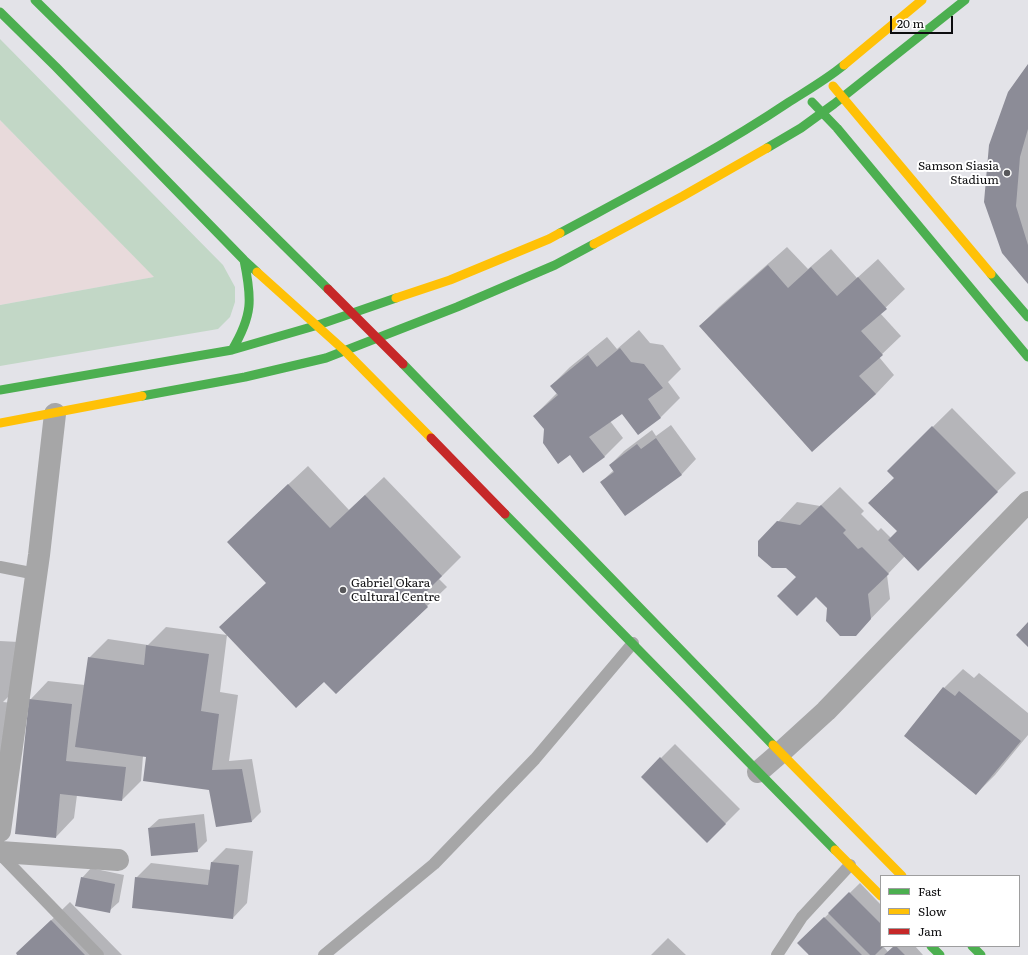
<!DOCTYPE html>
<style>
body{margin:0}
#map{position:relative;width:1028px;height:955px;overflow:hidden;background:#e3e3e8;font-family:Literata,serif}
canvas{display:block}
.legend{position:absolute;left:880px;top:875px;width:140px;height:72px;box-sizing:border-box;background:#fff;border:1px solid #9e9e9f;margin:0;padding:5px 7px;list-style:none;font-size:12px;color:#0d0d0f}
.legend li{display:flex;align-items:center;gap:8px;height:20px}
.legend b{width:20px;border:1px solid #9e9e9f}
.scale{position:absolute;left:890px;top:16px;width:63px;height:18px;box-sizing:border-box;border:2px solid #0d0d0f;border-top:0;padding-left:5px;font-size:12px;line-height:14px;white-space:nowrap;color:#0d0d0f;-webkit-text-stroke:3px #fff;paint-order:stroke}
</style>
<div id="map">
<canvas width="1028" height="955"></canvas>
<ul class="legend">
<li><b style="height:5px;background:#4caf50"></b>Fast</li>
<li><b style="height:5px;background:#ffc107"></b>Slow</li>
<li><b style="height:5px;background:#c62828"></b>Jam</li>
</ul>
<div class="scale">20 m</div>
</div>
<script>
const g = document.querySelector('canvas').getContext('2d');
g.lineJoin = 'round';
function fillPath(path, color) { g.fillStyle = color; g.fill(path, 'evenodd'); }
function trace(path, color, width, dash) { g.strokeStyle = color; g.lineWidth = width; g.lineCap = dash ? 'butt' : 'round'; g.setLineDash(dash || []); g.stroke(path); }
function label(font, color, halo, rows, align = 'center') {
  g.font = font + ' Literata,serif'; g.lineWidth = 4; g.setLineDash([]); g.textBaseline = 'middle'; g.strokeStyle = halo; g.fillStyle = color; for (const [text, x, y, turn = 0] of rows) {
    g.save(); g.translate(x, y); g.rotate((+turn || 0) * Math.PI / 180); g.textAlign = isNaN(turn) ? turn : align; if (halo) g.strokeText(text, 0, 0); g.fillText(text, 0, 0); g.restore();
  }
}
fillPath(new Path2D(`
 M0 120 155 277 0 305Z`), '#e8dadb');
fillPath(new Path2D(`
 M0 39 223 265 235 287V302L230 317 218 329 0 366V305L154 277 0 120Z`), '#c2d7c6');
fillPath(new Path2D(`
 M1028 66V283L1003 252Z
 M787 247 808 269 831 249 857 278 878 259 905 289 880 313 901 336 879 357 894 375 876 394 812 451 700 326 719 307Z
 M639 330 650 343 663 345 681 369 668 382 680 398 661 417 638 434 622 412 610 421 623 438 604 457 570 454 545 429 534 416 557 393 551 386 570 367 607 337 617 349Z
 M952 408 1016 473 918 569 905 556 887 575 890 599 855 635 797 577 778 522 797 502 820 506 840 487 864 511 861 514 878 531 881 528 891 538 898 531 895 478 888 471Z
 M671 425 696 459 682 474 625 515 601 482 614 470 610 465 624 451 652 430 656 436Z
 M308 466 349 510 384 477 461 557 439 579 447 587 336 693 267 582 247 523Z
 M166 627 227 635 220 692 238 695 229 761 252 759 261 812 252 821 210 789 147 756H143L141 781 122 800 77 795 74 818 56 837 30 700 48 681 85 685 89 658 108 639 148 645Z
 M0 641 19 642 15 690 3 702 13 703 0 811Z
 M963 669 974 678 979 673 1028 713V735L995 775 976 794 944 688Z
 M675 744 740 809 707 842 642 777Z
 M204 814 207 841 197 851 149 828 159 819Z
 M226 848 253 851 247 903 233 918 136 878 151 863 211 870 212 862Z
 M91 868 124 875 119 902 109 911 82 878Z
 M860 883 881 905V946H883L888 952 895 946H915L923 955H808L809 954 813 929Z
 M70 902 122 955H19L36 935Z
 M668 938 686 955H651Z`), '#0003');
fillPath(new Path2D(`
 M1028 64V129L1020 157 1016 206 1028 245V284L1002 253 984 202 989 145 1008 92Z
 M768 265 788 288 811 267 837 296 858 277 887 309 861 331 883 355 859 376 876 394 812 452 699 326Z
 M620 348 631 362 644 364 663 388 648 399 661 418 638 435 622 414 589 437 605 457 583 473 570 455 558 464 543 443 544 429 533 416 558 395 550 386 588 355 597 367Z
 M932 426 998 492 918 571 888 540 897 531 868 503 894 478 887 471Z
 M656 438 682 475 625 516 600 482 614 472 609 465 637 444 641 449Z
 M288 484 330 528 365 495 442 576 420 598 428 607 336 694 324 682 296 708 219 627 266 583 227 542Z
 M821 505 846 530 843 533 858 549 862 547 889 574 868 594 871 619 856 636H840L826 621 827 608 816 597 797 616 777 596 796 577 786 568H772L758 556V541L777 521 800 525Z
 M1028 622V647L1016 635Z
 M146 645 209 654 201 711 219 714 212 770 242 769 252 822 216 827 209 790 143 781 146 757 75 747 88 657 144 665Z
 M943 687 955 696 959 691 1021 741 976 795 904 736Z
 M29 699 72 704 66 761 126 767 122 801 60 794 56 838 15 834Z
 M660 757 726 824 707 843 641 777Z
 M195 823 198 852 151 856 148 828Z
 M211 862 239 865 233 919 132 908 135 877 208 885Z
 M81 877 115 884 110 913 75 906Z
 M849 892 881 924V946H884L875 955H870L828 913Z
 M824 917 862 955H809L797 943Z
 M51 920 85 955H17L16 953Z
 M894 946H896L905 955H884Z`), '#8c8c97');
trace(new Path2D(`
 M0 567 36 574
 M0 854 98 955
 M324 955 434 864 535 759 633 643
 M777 955 802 917 850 865`), '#a6a6a7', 12);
trace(new Path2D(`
 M758 772 780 753 826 711 1028 502
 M0 831 39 555 55 414
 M0 852 118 860`), '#a6a6a7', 22);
trace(new Path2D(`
 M35 0 328 289
 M0 12 56 67 244 260 257 272
 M812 102 837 128 1028 357
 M767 148 801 128 834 104 965 0
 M560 233C638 191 716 151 789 102 808 90 827 79 844 65
 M991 274 1028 317
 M232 350C253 315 252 299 244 260
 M403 364 773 745
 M0 390 232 350 318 325 396 298
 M142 396 245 377 326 358 457 307 555 265 594 244
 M505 514 835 850
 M931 946 940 955
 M972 946 981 955`), '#4caf50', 9);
trace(new Path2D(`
 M844 65 922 0
 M833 86 991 274
 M594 244 683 196 767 148
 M257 272 345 351 431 438
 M396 298 450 280 549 239 560 233
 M0 423 142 396
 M773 745 902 876
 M835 850 881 896`), '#ffc107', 9);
trace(new Path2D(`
 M328 289 403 364
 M431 438 505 514`), '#c62828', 9);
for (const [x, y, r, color] of [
 [1007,173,4,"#58585b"],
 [343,590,4,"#58585b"]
]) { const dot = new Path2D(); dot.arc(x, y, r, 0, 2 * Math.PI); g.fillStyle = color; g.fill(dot); trace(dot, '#fff', 1.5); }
label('12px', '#0d0d0f', '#fff', [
 ["Samson Siasia",999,166],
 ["Stadium",999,180],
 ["Gabriel Okara",351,583,"left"],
 ["Cultural Centre",351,597,"left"]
], 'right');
</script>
